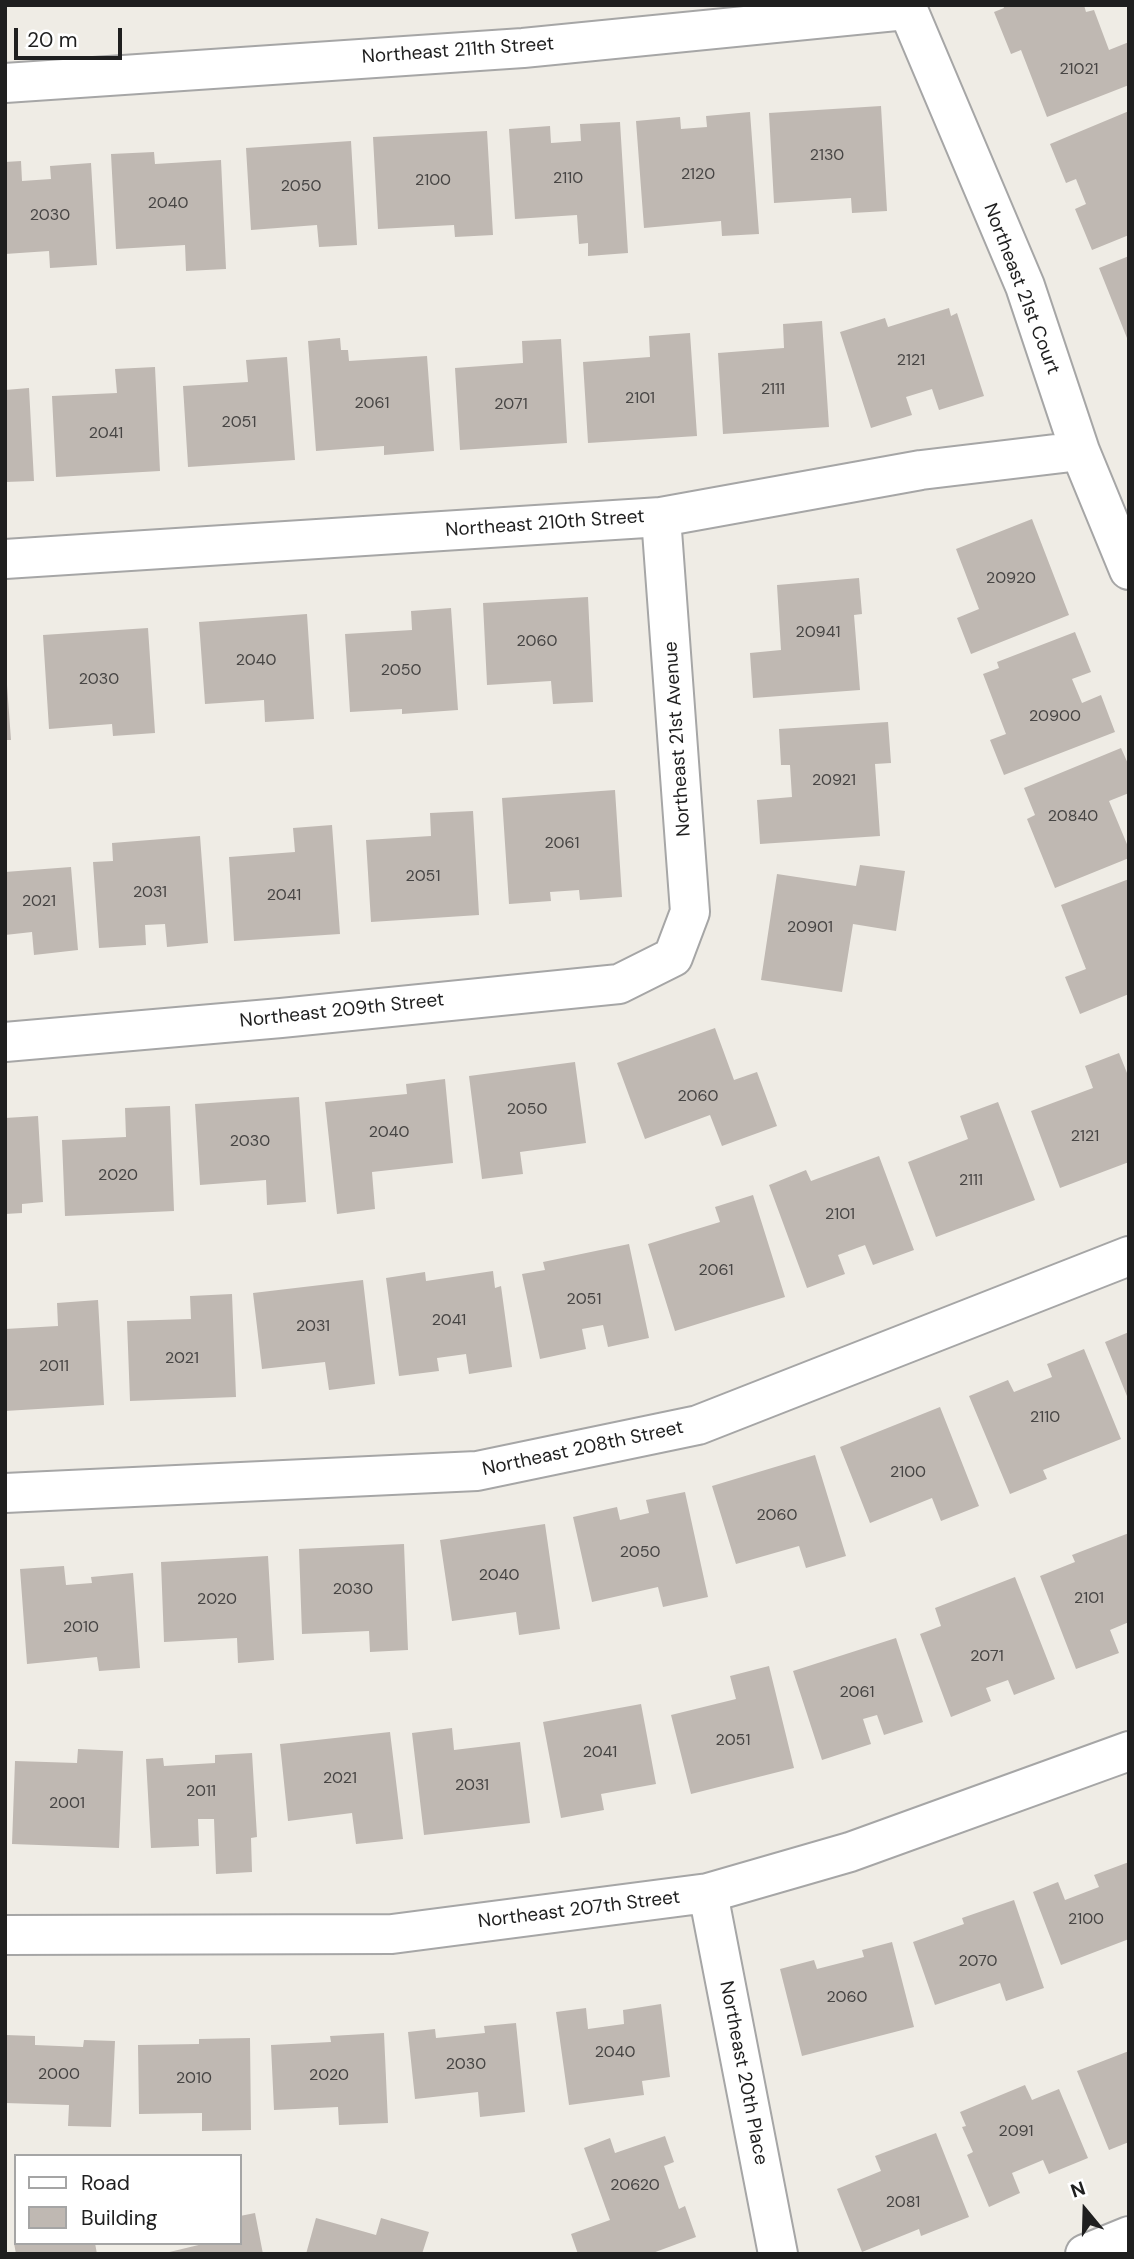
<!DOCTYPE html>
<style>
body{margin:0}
#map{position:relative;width:1134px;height:2259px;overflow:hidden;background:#efece5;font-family:"DM Sans",sans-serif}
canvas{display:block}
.frame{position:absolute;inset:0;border:7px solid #1f1f1f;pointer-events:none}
.legend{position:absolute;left:14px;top:2154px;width:228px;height:91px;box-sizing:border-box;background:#fff;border:2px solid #a5a5a5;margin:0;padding:9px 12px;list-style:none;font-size:21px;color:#1f1f1f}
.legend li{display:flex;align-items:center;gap:14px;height:35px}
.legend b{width:35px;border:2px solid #a5a5a5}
.north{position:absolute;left:1050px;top:2175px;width:70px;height:70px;-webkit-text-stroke:5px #fff;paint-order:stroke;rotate:341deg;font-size:19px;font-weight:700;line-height:28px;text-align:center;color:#1f1f1f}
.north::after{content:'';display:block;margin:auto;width:24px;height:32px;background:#1f1f1f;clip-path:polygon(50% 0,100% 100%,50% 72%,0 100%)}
.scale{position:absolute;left:14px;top:28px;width:108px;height:32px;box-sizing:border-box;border:4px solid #1f1f1f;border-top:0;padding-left:9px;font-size:21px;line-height:24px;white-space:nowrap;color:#1f1f1f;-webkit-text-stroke:5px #fff;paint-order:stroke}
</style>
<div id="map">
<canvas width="1134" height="2259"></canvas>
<div class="frame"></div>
<ul class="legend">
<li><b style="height:9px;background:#fff"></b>Road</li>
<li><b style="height:19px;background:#bfb8b2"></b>Building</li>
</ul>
<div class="north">N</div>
<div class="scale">20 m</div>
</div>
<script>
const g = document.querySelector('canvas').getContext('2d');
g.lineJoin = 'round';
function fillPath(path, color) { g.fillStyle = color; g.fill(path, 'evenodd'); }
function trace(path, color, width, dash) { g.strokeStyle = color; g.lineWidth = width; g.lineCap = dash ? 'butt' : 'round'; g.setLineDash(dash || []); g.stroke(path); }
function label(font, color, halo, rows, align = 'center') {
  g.font = font + ' "DM Sans",sans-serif'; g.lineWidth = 5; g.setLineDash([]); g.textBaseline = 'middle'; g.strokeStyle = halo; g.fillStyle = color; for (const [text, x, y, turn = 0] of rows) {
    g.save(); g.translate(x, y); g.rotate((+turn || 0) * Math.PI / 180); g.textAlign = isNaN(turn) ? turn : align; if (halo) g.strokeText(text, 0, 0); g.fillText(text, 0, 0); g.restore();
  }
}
fillPath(new Path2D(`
 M1003 5H1084L1086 12 1094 10 1109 50 1129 42V85L1047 117 1021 50 1011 54 994 12 1004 8Z
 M881 106 887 211 852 213 851 198 774 203 769 113Z
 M1129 111V235L1092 250 1075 209 1086 204 1076 179 1066 183 1050 144Z
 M750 112 759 234 722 236 721 221 644 228 636 121 680 117 681 129 707 127 706 116Z
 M620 122 628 253 588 256V243L579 244 577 215 515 219 509 129 550 126 551 143 581 141 580 124Z
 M487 131 493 235 455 237 454 225 378 229 373 137Z
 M351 141 357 245 319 247 317 225 251 230 246 148Z
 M154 152 155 164 221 160 226 269 186 271 185 245 116 249 111 154Z
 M21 161 22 181 51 179 50 166 91 163 97 265 50 268 49 251 5 254V162Z
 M1129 256V343L1099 268Z
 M949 308 951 316 957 313 984 396 939 410 932 389 906 397 912 415 871 428 840 332 885 318 888 327Z
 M822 321 829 427 723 434 718 353 784 348 783 324Z
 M690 333 697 436 588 443 583 362 650 357 649 336Z
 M340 338 341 350H348L349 361 427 356 434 451 384 455V446L316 451 308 341Z
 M561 339 567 443 460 450 455 368 523 363 522 341Z
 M287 357 295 460 188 467 183 386 248 382 246 360Z
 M155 367 160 471 56 477 52 396 117 393 115 369Z
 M29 388 34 481 5 482V390Z
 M1032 519 1069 615 971 654 957 618 979 609 956 549Z
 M859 578 862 614 854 615 860 690 753 698 750 653 781 650 777 585Z
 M588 597 593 702 553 704 551 681 487 685 483 603Z
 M451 608 458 710 402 714V709L350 712 345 634 412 630 411 611Z
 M307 614 314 719 265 722 264 700 205 704 199 622Z
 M148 628 155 733 113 736 112 724 49 729 43 635Z
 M1075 632 1091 672 1072 679 1082 703 1101 695 1115 732 1004 775 990 740 1006 734 983 674 999 668 997 662Z
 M5 685H7L11 740H5Z
 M888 722 891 763 875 764 880 836 760 844 757 800 792 797 790 765H781L779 729Z
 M1121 748 1129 766V793L1109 801 1129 849V858L1055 888 1027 819 1035 815 1024 788Z
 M615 790 622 897 580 900 579 890 550 892 551 901 509 904 502 798Z
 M473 811 479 915 371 922 366 840 431 836 430 813Z
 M332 825 340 934 234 941 229 857 295 852 293 828Z
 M200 836 208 943 167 947 165 924 145 925 146 945 99 948 93 862 113 861 112 843Z
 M860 865 905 871 896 931 853 924 842 992 761 980 777 874 856 886Z
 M71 867 78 950 34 955 32 932 5 935V872Z
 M1129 879V994L1080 1014 1065 977 1086 969 1061 905Z
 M715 1028 734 1080 757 1072 777 1126 722 1146 710 1115 645 1139 617 1063Z
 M1119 1053 1129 1078V1162L1060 1188 1031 1111 1093 1088 1085 1066Z
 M575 1062 586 1143 520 1152 523 1174 482 1179 469 1076Z
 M445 1079 453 1163 372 1172 375 1209 337 1214 325 1102 407 1094 406 1084Z
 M299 1097 306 1202 267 1205 266 1180 200 1185 195 1104Z
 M998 1102 1035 1200 936 1237 908 1162 968 1139 960 1116Z
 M170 1106 174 1211 65 1216 62 1140 126 1137 125 1108Z
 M38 1116 43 1202 22 1204V1213L5 1214V1118Z
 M879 1156 914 1250 873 1265 865 1245 838 1255 845 1274 807 1288 769 1185 806 1170 811 1181Z
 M753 1195 785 1297 675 1331 648 1244 720 1222 715 1207Z
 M629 1244 649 1338 608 1347 603 1325 582 1329 586 1349 540 1359 522 1274 545 1270 543 1262Z
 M493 1271 495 1288 501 1286 512 1367 469 1374 466 1354 437 1358 439 1371 399 1376 386 1278 425 1272 426 1281Z
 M363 1280 375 1384 329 1390 325 1362 262 1369 253 1293Z
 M232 1294 236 1397 130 1401 127 1321 191 1319 190 1296Z
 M98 1300 104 1405 5 1411V1329L58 1326 57 1303Z
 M1129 1332V1401L1105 1342Z
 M1084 1349 1121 1439 1043 1470 1047 1479 1010 1494 969 1396 1008 1380 1014 1392 1052 1377 1047 1364Z
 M940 1407 979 1506 941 1521 932 1498 870 1523 840 1447Z
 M815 1455 846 1556 806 1568 799 1546 736 1564 712 1486Z
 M685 1492 708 1597 663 1607 658 1587 592 1602 573 1517 617 1507 620 1520 649 1513 646 1500Z
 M545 1524 560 1629 519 1635 516 1612 452 1621 440 1540Z
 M1129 1533V1622L1110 1630 1119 1653 1076 1669 1040 1576 1075 1562 1072 1555Z
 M404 1544 408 1650 370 1652 369 1631 302 1634 299 1549Z
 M268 1556 274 1660 238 1663 237 1638 164 1642 161 1562Z
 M64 1566 66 1585 92 1583 91 1577 133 1573 140 1668 99 1671 97 1657 27 1664 20 1569Z
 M1015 1577 1055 1679 1014 1695 1008 1680 986 1688 991 1701 951 1717 920 1634 941 1626 935 1608Z
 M896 1638 923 1722 884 1735 877 1715 863 1719 871 1744 822 1760 793 1671Z
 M769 1666 794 1768 691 1794 671 1715 736 1699 730 1676Z
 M641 1704 656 1784 601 1794 604 1810 561 1818 543 1722Z
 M452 1728 454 1750 520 1742 530 1823 424 1835 412 1733Z
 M390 1732 403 1839 356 1844 352 1813 288 1821 280 1744Z
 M78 1749 123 1751 119 1848 12 1844 15 1761 77 1763Z
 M252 1753 257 1837 251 1838 252 1872 216 1874 214 1819H198L199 1846 151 1848 146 1759 163 1758 164 1766 215 1763V1755Z
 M1129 1862V1939L1061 1965 1033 1892 1058 1882 1065 1900 1099 1887 1094 1875Z
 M1014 1900 1044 1988 1006 2001 1000 1983 935 2005 913 1942 964 1924 962 1918Z
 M892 1942 914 2027 802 2056 780 1969 814 1960 817 1969 864 1957 862 1950Z
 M661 2004 670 2077 642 2081 644 2095 569 2105 556 2012 586 2008 588 2029 624 2024 623 2010Z
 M516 2023 525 2112 480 2117 478 2092 415 2099 408 2032 435 2029 436 2038 485 2033 484 2026Z
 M384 2033 388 2123 339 2125 338 2107 274 2110 271 2045 331 2042 330 2036Z
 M5 2035 35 2036V2045L83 2047 84 2040 115 2041 111 2127 68 2126 69 2105 5 2103Z
 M250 2038 251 2130 202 2131V2113L139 2114 138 2045 199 2044V2039Z
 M1129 2051V2142L1109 2150 1077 2071Z
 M1025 2085 1032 2100 1059 2089 1088 2158 1049 2174 1043 2160 1012 2173 1020 2193 989 2207 967 2155 973 2152 962 2127 966 2126 960 2112Z
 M936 2133 969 2217 921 2236 919 2229 862 2252 837 2189 881 2171 875 2156Z
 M665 2136 674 2162 664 2166 679 2209 685 2206 696 2237 650 2254H578L571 2234 610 2220 584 2148 610 2138 615 2153Z
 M255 2213 263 2254H161L207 2243H240V2216Z
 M316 2218 376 2235 381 2218 429 2232 422 2254H306Z
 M14 2243H95L97 2254H16Z`), '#bfb8b2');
const minor = new Path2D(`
 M906 5 1025 286 1080 451 1129 570
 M5 83 523 48 906 10
 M5 559 661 517 921 470 1080 451
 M5 1042 281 1018 619 984 673 957 690 912 661 517
 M5 1493 477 1471 698 1425 1129 1256
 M708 1893 778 2254
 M5 1935 392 1934 708 1893 850 1852 1129 1751
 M1085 2254 1129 2236`);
trace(minor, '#a6a6a6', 42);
trace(minor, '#fff', 38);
label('16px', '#474544', null, [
 ["21021",1079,70],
 ["2130",827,156],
 ["2120",698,175],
 ["2110",568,179],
 ["2100",433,181],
 ["2050",301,187],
 ["2040",168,204],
 ["2030",50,216],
 ["2121",911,361],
 ["2111",773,390],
 ["2101",640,399],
 ["2061",372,404],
 ["2071",511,405],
 ["2051",239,423],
 ["2041",106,434],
 ["20920",1011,579],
 ["20941",818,633],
 ["2060",537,642],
 ["2040",256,661],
 ["2050",401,671],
 ["2030",99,680],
 ["20900",1055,717],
 ["20921",834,781],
 ["20840",1073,817],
 ["2061",562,844],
 ["2051",423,877],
 ["2031",150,893],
 ["2041",284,896],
 ["2021",39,902],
 ["20901",810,928],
 ["2060",698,1097],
 ["2050",527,1110],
 ["2040",389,1133],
 ["2121",1085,1137],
 ["2030",250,1142],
 ["2020",118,1176],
 ["2111",971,1181],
 ["2101",840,1215],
 ["2061",716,1271],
 ["2051",584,1300],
 ["2041",449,1321],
 ["2031",313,1327],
 ["2021",182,1359],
 ["2011",54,1367],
 ["2110",1045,1418],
 ["2100",908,1473],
 ["2060",777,1516],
 ["2050",640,1553],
 ["2040",499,1576],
 ["2030",353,1590],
 ["2101",1089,1599],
 ["2020",217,1600],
 ["2010",81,1628],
 ["2071",987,1657],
 ["2061",857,1693],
 ["2051",733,1741],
 ["2041",600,1753],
 ["2021",340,1779],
 ["2031",472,1786],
 ["2011",201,1792],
 ["2001",67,1804],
 ["2100",1086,1920],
 ["2070",978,1962],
 ["2060",847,1998],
 ["2040",615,2053],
 ["2030",466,2065],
 ["2000",59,2075],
 ["2020",329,2076],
 ["2010",194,2079],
 ["2091",1016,2132],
 ["20620",635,2186],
 ["2081",903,2203]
]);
label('19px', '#1f1f1f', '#fff', [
 ["Northeast 211th Street",458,51,-4],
 ["Northeast 21st Court",1021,289,69],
 ["Northeast 210th Street",545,524,-4],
 ["Northeast 21st Avenue",678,739,-94],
 ["Northeast 209th Street",342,1011,-6],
 ["Northeast 208th Street",583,1449,-12],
 ["Northeast 207th Street",579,1910,-7],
 ["Northeast 20th Place",743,2073,79]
]);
</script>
